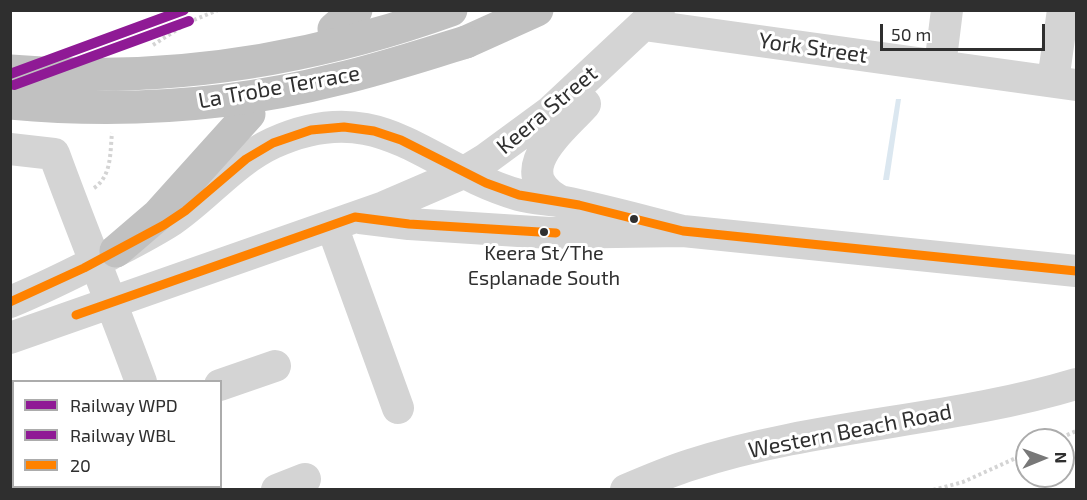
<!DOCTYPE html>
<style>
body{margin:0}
#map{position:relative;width:1087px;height:500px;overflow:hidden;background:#fff;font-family:"Exo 2",sans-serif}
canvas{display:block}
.frame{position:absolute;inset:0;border:12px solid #2f2f2f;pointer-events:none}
.legend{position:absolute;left:12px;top:380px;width:210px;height:108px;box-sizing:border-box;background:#fff;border:2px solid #acacac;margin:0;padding:8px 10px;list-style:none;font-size:18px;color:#2f2f2f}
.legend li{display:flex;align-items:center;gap:12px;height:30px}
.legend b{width:30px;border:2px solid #acacac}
.north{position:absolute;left:1015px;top:428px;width:60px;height:60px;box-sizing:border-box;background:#fff;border:2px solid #acacac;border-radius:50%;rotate:89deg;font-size:16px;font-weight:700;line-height:24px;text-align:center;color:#2f2f2f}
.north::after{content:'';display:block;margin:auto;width:21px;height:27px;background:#787878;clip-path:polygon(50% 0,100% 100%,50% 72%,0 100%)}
.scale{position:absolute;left:880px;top:24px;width:165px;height:27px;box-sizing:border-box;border:3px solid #2f2f2f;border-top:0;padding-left:8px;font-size:18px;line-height:21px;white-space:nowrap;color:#2f2f2f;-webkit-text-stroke:4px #fff;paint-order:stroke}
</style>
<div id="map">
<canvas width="1087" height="500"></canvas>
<div class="frame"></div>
<ul class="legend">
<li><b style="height:8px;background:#8f1a95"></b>Railway WPD</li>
<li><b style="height:8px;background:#8f1a95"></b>Railway WBL</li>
<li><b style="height:8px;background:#ff8200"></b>20</li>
</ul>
<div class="north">N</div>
<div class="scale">50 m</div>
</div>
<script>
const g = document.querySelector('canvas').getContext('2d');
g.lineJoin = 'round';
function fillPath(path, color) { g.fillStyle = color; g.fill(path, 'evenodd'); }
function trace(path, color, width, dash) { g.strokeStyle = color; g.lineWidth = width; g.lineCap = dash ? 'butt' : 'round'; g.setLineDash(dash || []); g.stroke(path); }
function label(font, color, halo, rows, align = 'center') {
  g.font = font + ' "Exo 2",sans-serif'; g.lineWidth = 6; g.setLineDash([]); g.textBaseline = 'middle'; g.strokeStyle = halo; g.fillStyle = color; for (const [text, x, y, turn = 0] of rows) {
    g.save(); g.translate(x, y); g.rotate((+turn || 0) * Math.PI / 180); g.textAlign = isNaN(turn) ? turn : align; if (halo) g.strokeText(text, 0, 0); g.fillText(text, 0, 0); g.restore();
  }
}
fillPath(new Path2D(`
 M896 99H901L889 180H883Z`), '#dbe7f0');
trace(new Path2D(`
 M153 45 189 22 218 10
 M94 188C112 176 110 152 112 133
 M1056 440 1076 431
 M933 490 963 482 1027 453`), '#d4d4d4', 4, [3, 3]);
trace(new Path2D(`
 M644 25 1076 85
 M940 66 947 10
 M1053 81 1063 10
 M10 149 54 154C82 231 113 305 141 382
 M562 202C505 173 561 131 585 104
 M360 218 409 224 550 233 683 231 1076 271
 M332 226 398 408
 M10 302C44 288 76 272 109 255 130 244 152 233 172 220 207 196 234 161 273 143 381 94 425 168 519 195 534 199 549 199 564 202 604 210 643 221 683 231
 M10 338 384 207 463 173 486 159 550 112 659 10
 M220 385 275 366
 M177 486 178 490
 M277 490 305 479
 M626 490C647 481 668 472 690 465 815 424 950 422 1076 384`), '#d4d4d4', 32);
trace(new Path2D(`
 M334 29 356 10
 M466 42 537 10
 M116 251 158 215 249 114`), '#c1c1c1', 33);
trace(new Path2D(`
 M10 71C161 84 309 61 451 10
 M10 103C119 113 232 106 338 79 381 69 423 55 466 42`), '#c1c1c1', 33);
trace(new Path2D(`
 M10 302 84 268 164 225 185 211 246 159 273 143 311 130 344 127 374 131 401 140 486 183 519 195 579 205 683 231 1076 271
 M76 315 355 217 409 224 556 233`), '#ff8200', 9);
trace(new Path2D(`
 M10 74 184 10`), '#8f1a95', 10);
trace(new Path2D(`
 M14 85 189 21`), '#8f1a95', 10);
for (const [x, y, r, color] of [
 [634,219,5,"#2f2f2f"],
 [544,232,5,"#2f2f2f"]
]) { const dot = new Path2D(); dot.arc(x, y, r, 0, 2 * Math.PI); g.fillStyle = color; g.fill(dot); trace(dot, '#fff', 2); }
label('20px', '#2f2f2f', '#fff', [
 ["Keera St/The",544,253],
 ["Esplanade South",544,278]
]);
label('22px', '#2f2f2f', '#fff', [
 ["York Street",813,48,8],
 ["La Trobe Terrace",279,87,-10],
 ["Keera Street",547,110,-40],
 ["Western Beach Road",850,431,-11]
]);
</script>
